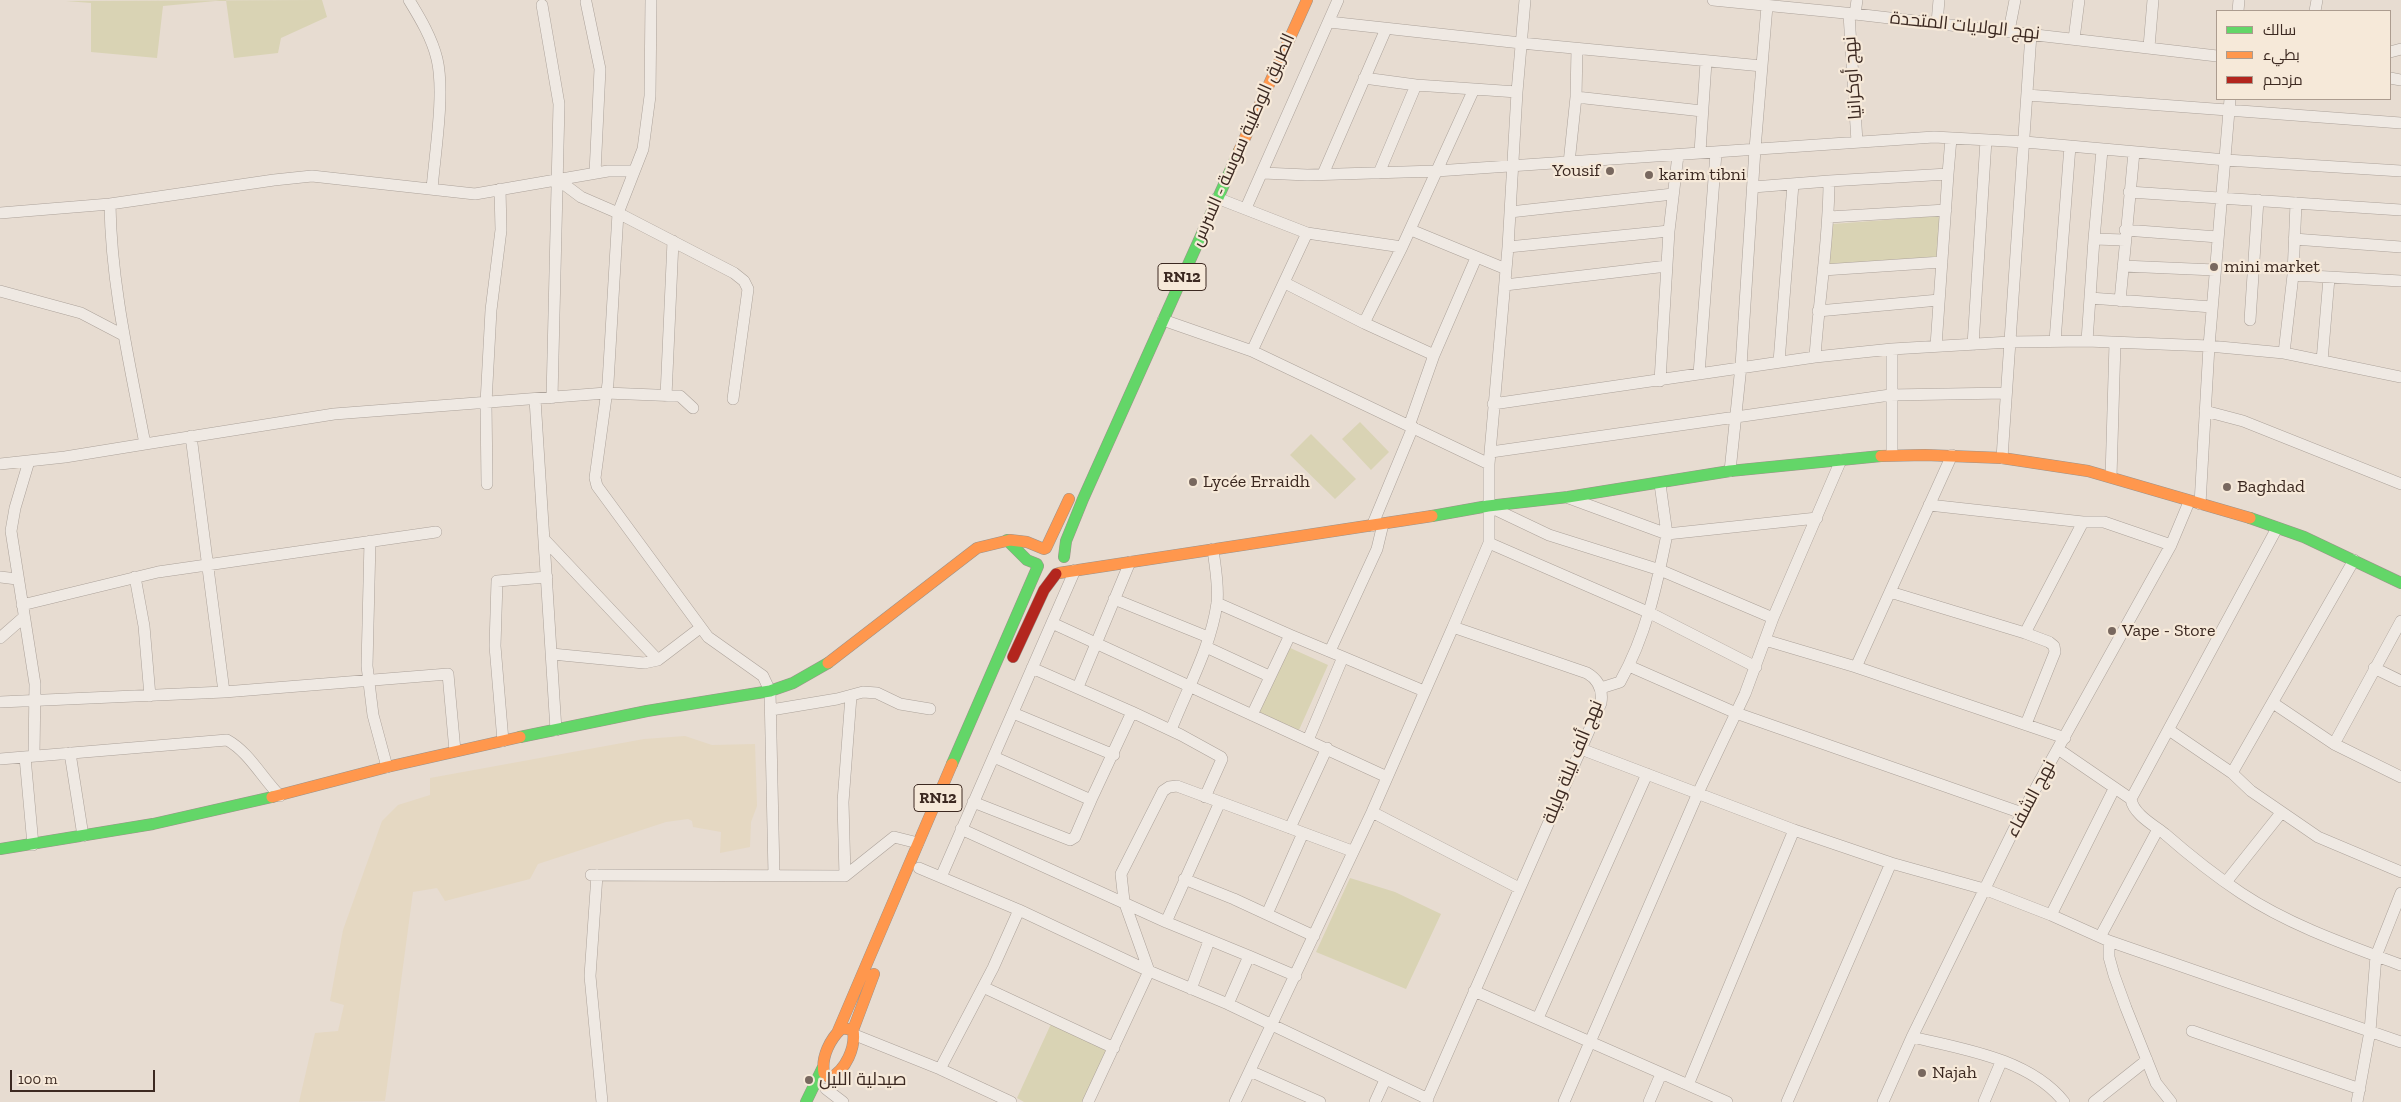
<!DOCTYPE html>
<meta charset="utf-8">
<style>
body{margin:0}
#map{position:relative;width:2401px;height:1102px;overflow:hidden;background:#e7dcd1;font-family:"Zilla Slab",Cairo,serif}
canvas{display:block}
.legend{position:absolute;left:2216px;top:10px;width:175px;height:90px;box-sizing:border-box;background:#f6e9d9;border:1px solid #ac9c8f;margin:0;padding:6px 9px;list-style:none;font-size:15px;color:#3c2921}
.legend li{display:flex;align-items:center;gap:10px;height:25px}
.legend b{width:25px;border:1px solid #ac9c8f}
.scale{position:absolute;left:10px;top:1070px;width:145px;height:22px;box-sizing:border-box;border:2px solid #3c2921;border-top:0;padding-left:6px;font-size:15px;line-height:18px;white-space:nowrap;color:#3c2921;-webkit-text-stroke:4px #f6e9d9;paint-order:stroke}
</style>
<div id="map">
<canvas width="2401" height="1102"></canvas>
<ul class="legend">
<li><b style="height:6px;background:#63d668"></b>سالك</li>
<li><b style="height:6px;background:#ff974d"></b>بطيء</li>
<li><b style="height:6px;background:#b3261e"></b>مزدحم</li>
</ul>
<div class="scale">100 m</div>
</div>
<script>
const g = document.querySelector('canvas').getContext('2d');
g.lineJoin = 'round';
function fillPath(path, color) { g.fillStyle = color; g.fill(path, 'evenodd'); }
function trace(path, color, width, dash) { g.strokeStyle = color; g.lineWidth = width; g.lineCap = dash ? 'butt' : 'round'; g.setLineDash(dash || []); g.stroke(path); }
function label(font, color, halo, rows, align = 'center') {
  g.font = font + ' "Zilla Slab",Cairo,serif'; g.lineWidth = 4.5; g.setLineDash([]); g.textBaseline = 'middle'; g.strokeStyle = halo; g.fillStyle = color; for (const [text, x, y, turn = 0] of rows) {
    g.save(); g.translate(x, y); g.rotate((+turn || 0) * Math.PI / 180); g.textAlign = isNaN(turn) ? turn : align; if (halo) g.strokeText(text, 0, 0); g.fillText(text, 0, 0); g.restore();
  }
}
fillPath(new Path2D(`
 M685 736 712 745 755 744 757 806 751 822 750 847 720 853 721 832 693 827 692 821 688 819 666 822 538 864 530 879 445 901 437 888 413 892 385 1101 299 1102 315 1033 338 1031 344 1005 330 1001 343 930 382 821 398 805 430 795V778L644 739Z`), '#e5d8c2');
fillPath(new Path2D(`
 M322 0 327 17 281 38 278 53 234 58 226 0 163 6 157 58 91 52V3L66 1Z
 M1937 216 1941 219 1938 257 1833 266 1828 263 1833 224Z
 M1360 422 1389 452 1371 470 1342 439Z
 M1311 434 1356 479 1335 499 1290 455Z
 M1288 647 1328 665 1299 730 1259 713Z
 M1350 878 1395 892 1441 914 1406 989 1316 952Z
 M1051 1024 1108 1049 1083 1102H1024L1017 1098Z`), '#d9d3b4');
const street = new Path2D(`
 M409 0C420 18 432 38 437 59 445 93 435 152 432 189
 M651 0 650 96 643 149 618 213 608 383 595 478 597 486 708 637 763 676 770 691 774 875
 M1713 0 1855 14 2217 56
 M586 2 600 69 595 173
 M542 5 559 104 552 398
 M2238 11 2239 0
 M2315 11 2317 0
 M1849 14 1857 142
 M1855 14 1857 0
 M1329 22 1521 43 1762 66
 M1937 23 1939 0
 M2009 31 2015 0
 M2074 39 2079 0
 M2149 47 2153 0
 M2390 52 2401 49
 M1364 78 1416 85 1517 92
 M2390 78 2401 80
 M2027 95 2401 123
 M1576 97 1702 111
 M1700 152 1706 62
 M1569 163 1576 97 1577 49
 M1263 173 1307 175 1436 171 1934 137 2025 142 2226 160 2401 171
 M1379 173 1416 85
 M1323 174 1386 29
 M1948 174 1951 138
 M557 179 581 197 618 213 734 273 744 281 748 289 733 399
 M1753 187 1829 181
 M2129 192 2401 210
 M1217 198 1307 233 1402 247 1474 89
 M110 204 274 180 312 176 475 194 608 171H634
 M1246 208 1338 0
 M1510 212 1673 194
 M0 213 110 204C111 285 130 365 145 444L334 414 606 393 680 396 693 408
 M1829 217 1946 210
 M1411 230 1506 269
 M2125 230 2218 237
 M2094 239 2102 150
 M2294 239 2401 247
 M1402 247 1364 323 1434 355 1409 426
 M1508 247 1669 231
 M2123 266 2215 270
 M1823 270 1942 262
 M2293 275 2401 281
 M1285 283 1364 323
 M1505 285 1667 266
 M0 291 81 313 123 335
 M2090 298 2212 307
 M2120 301 2134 152
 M1818 311 1939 300
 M1163 320 1252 351 1489 464
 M2250 320 2258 200
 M2055 341 2070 146
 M2087 341 2094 239 2125 240
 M1973 345 1986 140
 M1892 349V455
 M1252 351 1307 233
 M2284 353 2293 275 2296 203
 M1434 355 1476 258
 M1815 357C1819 298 1829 240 1829 181L1948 174 1936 346
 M2322 361 2329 278
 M1779 362 1793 184
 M1699 374 1716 153
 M1660 381 1669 231 1678 155
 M666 396 673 241
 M535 399 556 730
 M1493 404 1815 357 1892 349 2010 342 2087 341 2209 346 2284 353 2401 377
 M2205 411 2243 421 2401 484
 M191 436 224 692
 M1491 452 1890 395 2006 393
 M2002 458 2031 34
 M29 461 15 508 11 531 35 684 34 756
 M0 464 65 457 145 444
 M1730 471 1741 366 1755 149 1767 6
 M2111 477 2115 343
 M487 484 486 403 491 310 501 230 500 189
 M1660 484 1667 534 1817 518
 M1569 498 1667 534C1657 585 1646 636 1620 682L1601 688
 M2200 504 2209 346 2230 99
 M1929 505 2083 522H2104L2171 545
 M1488 506 1549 535 1660 570 1773 618
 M1372 526 1413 427
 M2277 528 2131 799C2133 814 2155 826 2165 834 2189 855 2214 875 2241 893 2289 925 2347 945 2401 965
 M544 539 658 660
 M370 541 367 666 373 715 387 767
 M1489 543 1650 613 1756 667
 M2354 560 2232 773 2251 791 2318 837 2401 872
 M0 577 17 579
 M135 577 144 626 150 696
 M1890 592 2025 633 2049 642 2054 646 2055 652 2026 724
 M1114 599 1208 637
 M1217 603 1290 635
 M22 605 158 572 436 532
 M1052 623 1387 777
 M2025 633 2083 522
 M0 638 24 617
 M1765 640 1856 667 2065 738
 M1206 647 1269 676
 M1330 651 1377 549 1383 524
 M552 654 644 663 658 660 700 628
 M1343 657 1424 691
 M1629 666 1736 713 2022 813
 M1856 667 1952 455
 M2374 668 2401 681
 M1078 687 1130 562
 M0 702 224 692 448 674 455 751
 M2273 703 2334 744 2401 777
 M771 710 837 699 863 692 877 693 900 704 930 709
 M1132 712 1181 735 1221 757 1222 759 1205 797
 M1013 713 1114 755
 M1252 715 1290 635 1343 657 1308 740
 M1171 730C1187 689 1211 647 1217 603 1219 585 1215 567 1213 549
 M2169 730 2232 773
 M503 741 495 646 497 581 547 577
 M2334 744 2401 621
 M1581 749 1794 830 1891 863 1984 889 2051 915 2109 941 2401 1042
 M2058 749 2131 799
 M70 753 83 836
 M25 757 33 845
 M994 757 1091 800 1132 712 1032 668
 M0 759 227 740C249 752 262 778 280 796
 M973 802 1070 840 1075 837 1091 800
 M1372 812 1519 888
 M1290 828 1327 748
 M961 829 1166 922 1249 956 1228 1004
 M919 868 1019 910 1149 971 1228 1004 1428 1099
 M591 875 845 876 894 837 918 843
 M597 875 590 976 602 1102
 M845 876 843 802 851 696
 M941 877 1075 570
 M1184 879 1234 899 1314 936
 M2226 882 2281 813
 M1267 914 1303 833
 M2051 915 2114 789
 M1166 922 1220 802
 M2100 937 2158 829
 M2109 941V957L2114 975 2126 1008 2156 1083 2171 1102
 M1249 956 1296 976
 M983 987 1114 1048
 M1191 989 1209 941
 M1474 991 1727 1102
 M1538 1018 1647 774
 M2192 1031 2360 1089
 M855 1035 940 1069 1011 1102
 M1912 1037C1963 1049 2030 1059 2064 1102
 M940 1069 993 968 1019 910
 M1250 1071 1320 1102
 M1688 1085 1794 830
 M826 1089 843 1102
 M1088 1102 1149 971 1124 901 1121 874 1163 791 1169 787 1177 786 1352 851
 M1235 1102 1372 812 1453 627
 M1375 1102 1385 1080
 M1426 1102 1581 749 1601 703C1603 690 1599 680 1587 673L1453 627 1489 543V464L1508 247 1517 92 1525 0
 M1564 1102 1698 793 1745 694 1773 618 1841 460
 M1649 1102 1661 1074
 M1787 1102 1891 863
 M1883 1102 1912 1037 2022 813 2171 545 2189 502
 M1984 1102 2001 1062
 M2094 1102 2147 1060
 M2357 1102 2370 1031 2376 956 2401 893`);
const fast = new Path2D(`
 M1432 516 1488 506 1568 497 1730 471 1881 456
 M2250 518 2304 537 2401 583
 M1007 540 1027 560 1037 564
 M1064 557 1066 541 1083 499 1239 151
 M520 737 647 711 770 691 793 683 828 663
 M952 764 1038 566
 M0 849 153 824 272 797
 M806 1102 822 1069`);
const slow = new Path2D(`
 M1239 151 1307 0
 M1881 456 1925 455 2002 458 2088 471 2250 518
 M1046 548 1069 499
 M1059 573 1432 516
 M828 663 977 548 1010 540 1027 542 1044 549
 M272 797 387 767 520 737
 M842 1028 853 1030C856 1047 846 1070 830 1078L824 1073C821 1057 830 1039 842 1028Z
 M853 1030 874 974
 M838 1031 952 764`);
const jam = new Path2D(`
 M1013 657 1044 590 1056 574`);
trace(street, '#aca29a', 12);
trace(fast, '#9c928a', 12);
trace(slow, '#9c928a', 12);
trace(jam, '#9c928a', 12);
trace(street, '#efe9e3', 11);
trace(fast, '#63d668', 11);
trace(slow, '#ff974d', 11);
trace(jam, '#b3261e', 11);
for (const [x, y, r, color] of [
 [1610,171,5,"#78685f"],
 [1649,175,5,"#78685f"],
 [2214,267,5,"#78685f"],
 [1193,482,5,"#78685f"],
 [2227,487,5,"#78685f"],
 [2112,631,5,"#78685f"],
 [1922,1073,5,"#78685f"],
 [809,1080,5,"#78685f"]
]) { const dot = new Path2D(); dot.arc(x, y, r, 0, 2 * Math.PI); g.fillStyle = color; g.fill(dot); trace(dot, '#f6e9d9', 2); }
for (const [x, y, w] of [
 [1182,277,48],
 [938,798,48]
]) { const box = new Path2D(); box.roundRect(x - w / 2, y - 13.5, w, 27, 4); g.fillStyle = '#f6e9d9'; g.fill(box); trace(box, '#3c2921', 1); }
label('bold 16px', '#3c2921', null, [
 ["RN12",1182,277],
 ["RN12",938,798]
]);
label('18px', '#3c2921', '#f6e9d9', [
 ["نهج الولايات المتحدة",1965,26,6],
 ["نهج أوكرانيا",1853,78,-94],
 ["الطريق الوطنية سوسة - السرس",1243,140,-66],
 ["نهج ألف ليلة وليلة",1573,762,-68],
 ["نهج الشفاء",2031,799,-62]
]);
label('18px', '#3c2921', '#f6e9d9', [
 ["Yousif",1600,171,"right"],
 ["karim tibni",1659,175],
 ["mini market",2224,267],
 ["Lycée Erraidh",1203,482],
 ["Baghdad",2237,487],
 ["Vape - Store",2122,631],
 ["Najah",1932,1073],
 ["صيدلية الليل",819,1080]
], 'left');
</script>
